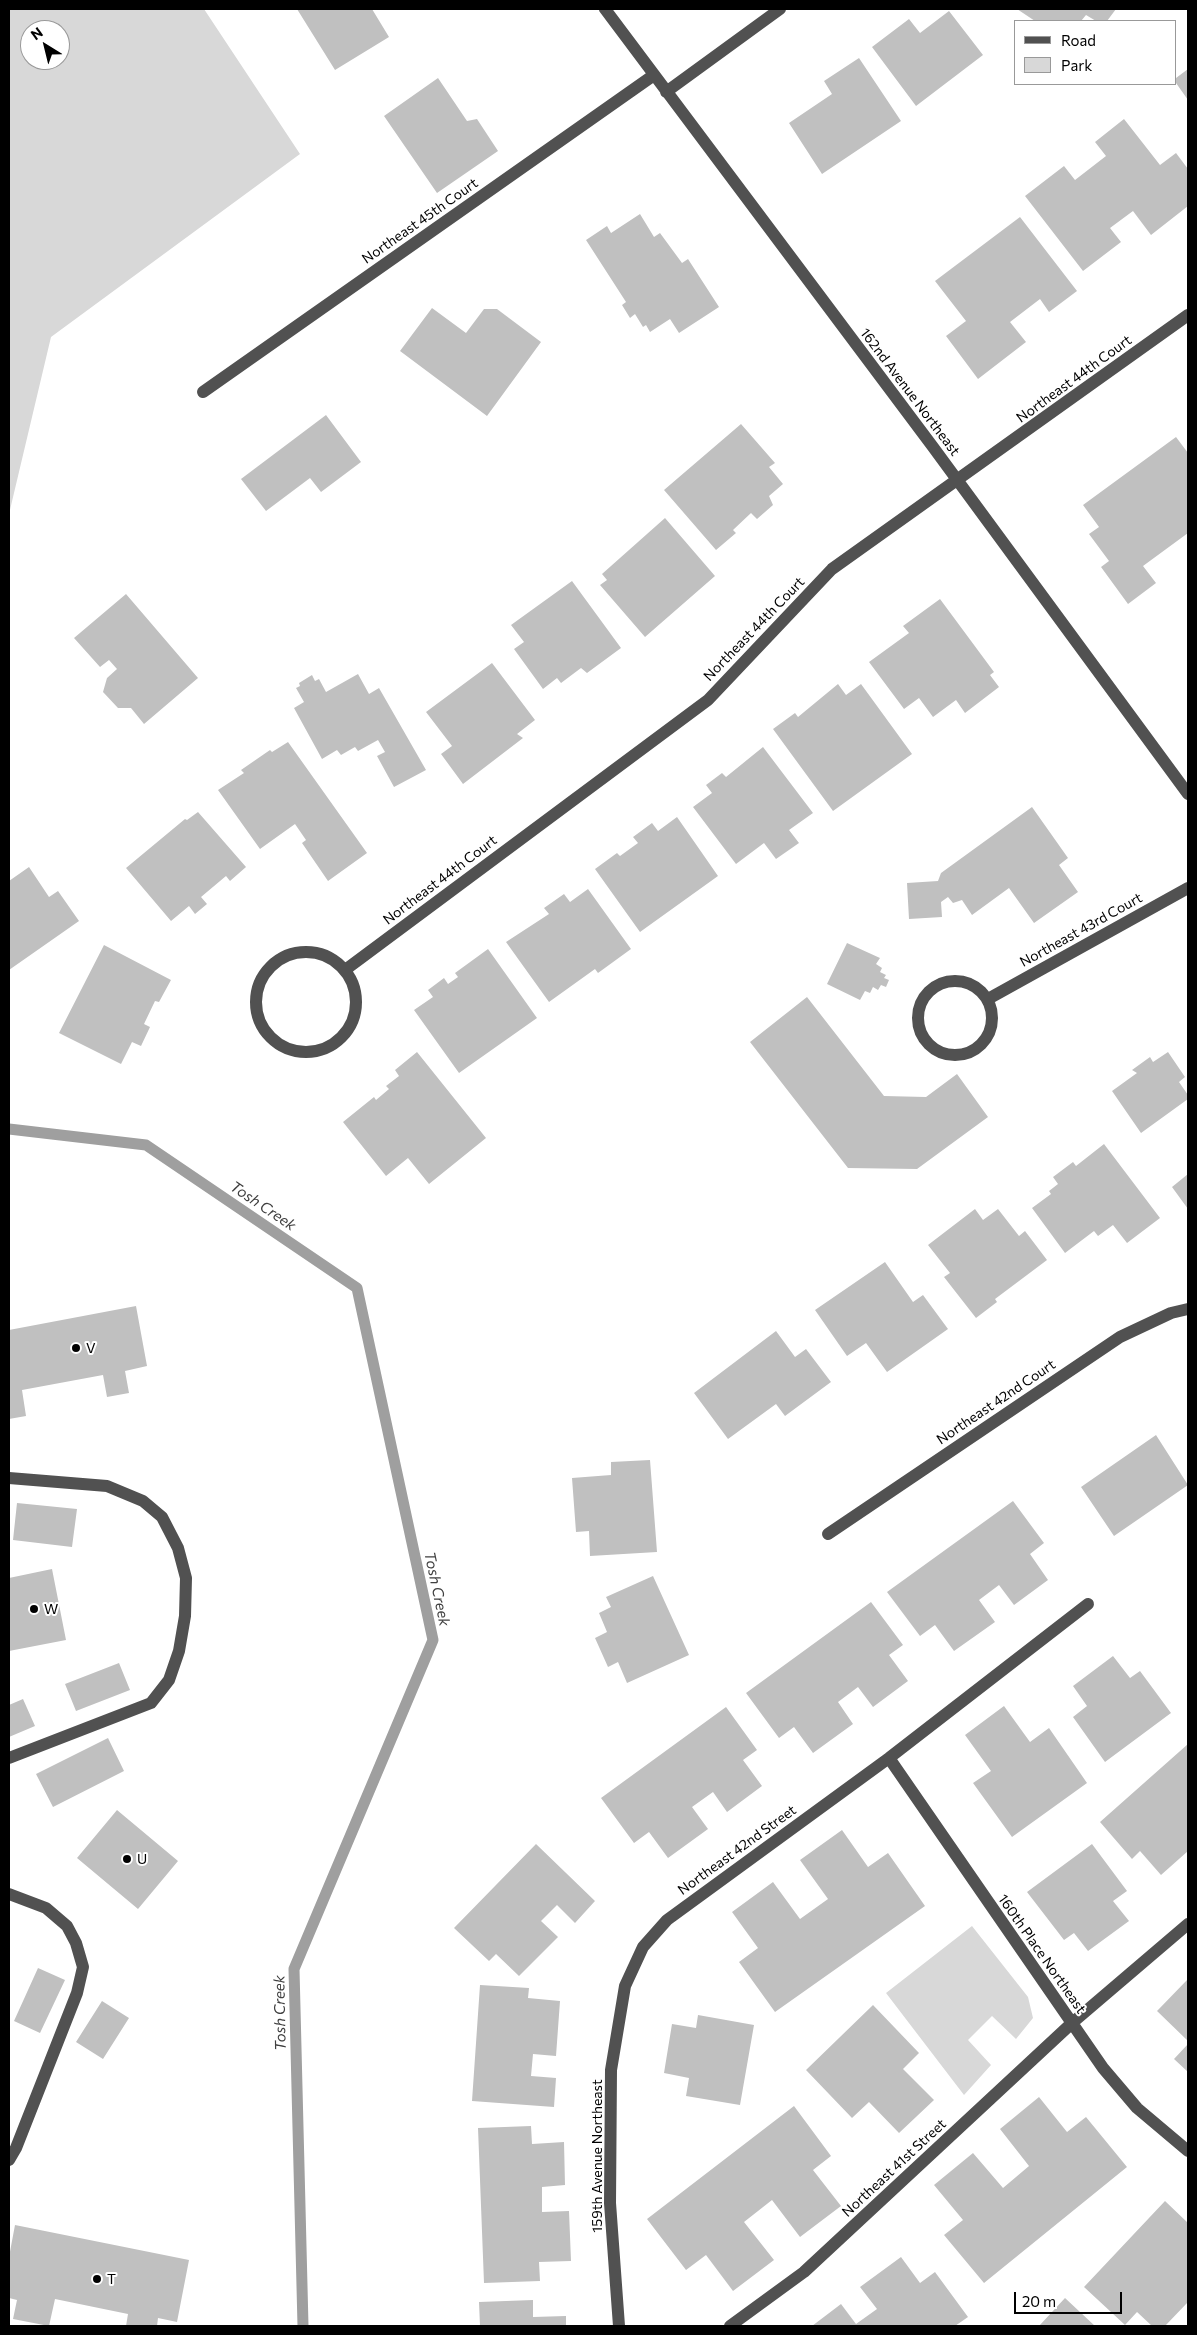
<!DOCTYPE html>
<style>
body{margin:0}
#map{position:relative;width:1197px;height:2335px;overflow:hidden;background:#fff;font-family:Commissioner,sans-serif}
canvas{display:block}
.frame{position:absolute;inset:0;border:10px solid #000;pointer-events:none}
.legend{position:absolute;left:1014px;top:20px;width:162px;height:65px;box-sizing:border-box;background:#fff;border:1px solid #999;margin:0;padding:6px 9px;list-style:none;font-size:15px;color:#000}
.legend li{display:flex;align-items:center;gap:10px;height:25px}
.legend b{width:25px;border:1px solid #999}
.north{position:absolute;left:20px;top:20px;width:50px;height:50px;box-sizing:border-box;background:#fff;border:1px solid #999;border-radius:50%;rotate:324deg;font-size:14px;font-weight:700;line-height:20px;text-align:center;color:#000}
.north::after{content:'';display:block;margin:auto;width:18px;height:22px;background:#000;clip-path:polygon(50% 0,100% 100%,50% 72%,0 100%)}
.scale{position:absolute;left:1014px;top:2292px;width:108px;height:22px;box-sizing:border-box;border:2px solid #000;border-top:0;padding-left:6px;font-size:15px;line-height:18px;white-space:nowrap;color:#000;-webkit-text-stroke:4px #fff;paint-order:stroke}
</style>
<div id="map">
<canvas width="1197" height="2335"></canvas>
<div class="frame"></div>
<ul class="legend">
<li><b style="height:6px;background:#515151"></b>Road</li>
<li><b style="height:14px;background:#d8d8d8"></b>Park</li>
</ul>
<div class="north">N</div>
<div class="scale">20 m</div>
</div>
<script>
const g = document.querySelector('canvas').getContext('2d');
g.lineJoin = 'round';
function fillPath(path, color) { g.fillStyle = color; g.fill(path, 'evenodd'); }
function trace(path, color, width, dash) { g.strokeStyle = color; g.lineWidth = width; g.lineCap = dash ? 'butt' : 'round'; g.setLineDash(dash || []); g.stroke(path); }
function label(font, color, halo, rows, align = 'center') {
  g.font = font + ' Commissioner,sans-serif'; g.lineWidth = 4; g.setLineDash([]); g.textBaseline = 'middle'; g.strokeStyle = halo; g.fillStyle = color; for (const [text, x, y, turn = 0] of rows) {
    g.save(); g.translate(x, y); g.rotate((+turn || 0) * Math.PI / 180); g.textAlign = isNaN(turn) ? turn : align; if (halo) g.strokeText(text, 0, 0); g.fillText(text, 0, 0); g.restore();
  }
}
fillPath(new Path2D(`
 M9 9H204L300 154 51 337 9 514ZM30 30H60V60H30Z
 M972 1926 1028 1997 1033 2018 1016 2039 992 2016 968 2040 991 2065 964 2095 886 1993Z`), '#d8d8d8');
trace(new Path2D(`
 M9 1129 146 1145 357 1288 433 1640 294 1969 303 2326`), '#9f9f9f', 11);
fillPath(new Path2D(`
 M297 9H372L389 37 335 70Z
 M1017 9H1116L1107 21H1096L1086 15 1081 21H1035Z
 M949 11 983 55 916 106 872 47 909 19 920 33Z
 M859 58 901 121 822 174 789 123 832 94 824 81Z
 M1188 69V100L1176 83V78Z
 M438 78 467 121 477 119 498 151 437 193 384 116Z
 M1124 119 1160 165 1176 153 1188 169V206L1151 235 1133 211 1110 228 1121 242 1083 271 1025 196 1064 166 1075 180 1106 156 1095 142Z
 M640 214 654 237 660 233 682 263 688 259 719 307 679 333 670 319 650 332 646 325 643 327 635 314 630 318 622 305 626 302 586 240 607 226 611 233Z
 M1020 217 1077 291 1049 312 1040 299 1010 322 1026 342 978 379 946 336 966 321 935 281Z
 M432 308 466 333 484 309H497L541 342 487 416 400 351Z
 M326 415 361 462 321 492 310 478 266 511 241 479Z
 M741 424 775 463 769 467 783 484 769 496 773 505 757 519 751 513 733 530 736 533 716 550 664 490Z
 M1176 437 1188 453V533L1143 566 1156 583 1128 604 1101 567 1109 561 1089 534 1099 527 1083 505Z
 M665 518 715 576 645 637 600 585 607 580 602 574Z
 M572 581 621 648 587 673 581 668 561 683 557 678 543 689 514 649 524 642 511 625Z
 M126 594 198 678 144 724 131 708H118L103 692 107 678 117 669 109 660 100 667 74 638Z
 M940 599 994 672 990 675 999 687 965 713 956 700 933 717 919 698 904 709 869 662 909 633 903 626Z
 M492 663 535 720 517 734 523 738 463 784 441 754 452 746 426 712Z
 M358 674 369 694 379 688 426 770 394 787 377 756 385 752 378 740 358 751 355 747 341 755 337 750 322 759 294 708 304 702 296 688 300 686 299 683 312 675 315 681 319 679 326 692Z
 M838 684 846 695 861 684 912 754 833 811 773 729 795 713 798 717Z
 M288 742 367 853 328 881 302 843 306 840 295 824 260 849 218 790 244 773 241 770 270 750 272 752Z
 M763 747 813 813 789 830 799 843 776 859 764 843 736 864 693 807 712 793 706 785 722 773 726 777Z
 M1032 807 1068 858 1059 865 1078 892 1034 923 1009 888 972 915 962 900 953 903 948 897 941 902 942 917 909 919 907 883 938 881 941 873Z
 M198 812 246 867 230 881 226 876 201 897 207 904 195 914 189 906 171 921 126 868 185 819 187 820Z
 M677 817 718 876 640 932 595 869 617 853 620 856 638 843 633 837 652 823 658 831Z
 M29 867 49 897 58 891 79 921 9 970V881Z
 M588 889 631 949 598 973 595 969 549 1002 506 942 549 914 544 908 564 894 570 902Z
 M847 943 880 958 876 964 882 968 880 972 886 975 884 978 889 980 886 987 881 985 878 990 873 987 870 993 865 991 860 1000 827 984Z
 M104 945 171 980 159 1002 155 1001 144 1024 150 1027 141 1046 132 1042 121 1064 59 1033Z
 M488 949 537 1018 459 1073 414 1010 433 997 428 990 444 978 448 984 458 977 455 973Z
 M807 997 884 1096 926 1097 957 1074 988 1117 917 1169 848 1168 750 1042Z
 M417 1052 486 1138 429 1184 408 1158 386 1176 343 1122 374 1097 376 1100 389 1089 386 1086 399 1076 395 1070Z
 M1168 1052 1185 1077 1179 1082 1188 1095V1099L1141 1133 1112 1091 1137 1073 1132 1070 1150 1057 1153 1062Z
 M1104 1144 1160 1218 1127 1243 1113 1225 1098 1236 1094 1231 1065 1253 1032 1208 1051 1194 1049 1191 1058 1184 1053 1177 1073 1162 1076 1166Z
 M1188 1174V1209L1172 1187Z
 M975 1209 983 1220 998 1209 1019 1236 1025 1231 1047 1260 995 1299 997 1302 976 1318 944 1277 950 1273 928 1245Z
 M885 1262 913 1302 923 1295 948 1329 887 1372 866 1343 847 1356 815 1310Z
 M136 1306 147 1366 125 1371 129 1393 107 1397 103 1375 22 1390 26 1416 9 1419V1330Z
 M776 1331 795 1357 806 1349 831 1382 785 1416 776 1404 728 1439 694 1393Z
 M1156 1435 1188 1485 1114 1536 1081 1487Z
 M650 1460 657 1552 590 1556 589 1531 576 1532 572 1478 611 1475V1462Z
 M1013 1501 1044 1543 1030 1554 1048 1580 1014 1605 999 1585 979 1600 995 1622 954 1651 935 1625 920 1636 887 1592Z
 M17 1503 77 1509 72 1547 13 1540Z
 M52 1569 66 1640 9 1651V1578Z
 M653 1576 689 1655 627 1683 618 1662 608 1667 595 1638 607 1632 599 1613 611 1607 606 1597Z
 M871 1602 903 1645 889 1655 908 1681 873 1707 858 1687 838 1702 853 1724 813 1753 794 1727 779 1738 746 1693Z
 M1113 1656 1130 1678 1140 1671 1171 1713 1105 1762 1073 1717 1087 1706 1073 1686Z
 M119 1663 130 1690 76 1711 65 1684Z
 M23 1699 35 1726 9 1737V1705Z
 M1004 1706 1030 1742 1049 1728 1087 1783 1012 1837 973 1783 991 1771 965 1735Z
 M726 1707 757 1750 743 1760 762 1786 727 1812 713 1792 692 1807 708 1829 668 1858 649 1832 634 1843 601 1798Z
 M108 1738 124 1771 53 1807 36 1774Z
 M1188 1744V1851L1161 1875 1140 1851 1132 1859 1100 1822Z
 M117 1810 178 1861 138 1909 77 1858Z
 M842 1830 868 1867 888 1853 925 1906 775 2012 739 1962 758 1948 732 1912 773 1882 800 1919 828 1899 800 1860Z
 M536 1844 595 1901 575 1923 557 1905 541 1921 558 1937 519 1976 496 1954 489 1961 454 1928Z
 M1092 1844 1127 1891 1113 1901 1129 1921 1088 1951 1074 1933 1064 1940 1027 1892Z
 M38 1968 65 1980 40 2033 14 2021Z
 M1188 1979V2041L1157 2011Z
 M480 1985 529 1988 528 1998 560 2001 556 2056 533 2054 531 2076 556 2078 554 2107 472 2101Z
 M102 2001 129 2018 103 2059 76 2042Z
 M873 2005 919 2053 903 2069 934 2100 899 2133 869 2102 852 2118 806 2070Z
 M698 2015 754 2025 740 2105 686 2096 689 2078 664 2073 672 2024 696 2028Z
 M1188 2044V2072L1174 2059Z
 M1039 2097 1067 2132 1086 2117 1127 2167 984 2283 944 2235 963 2220 934 2185 973 2153 1003 2188 1029 2166 1000 2129Z
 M794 2106 831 2156 813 2170 841 2206 800 2237 772 2200 744 2222 774 2260 733 2291 706 2255 686 2270 647 2219Z
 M531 2126 532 2144 564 2142 565 2185 542 2187V2212L569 2211 571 2261 539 2262 540 2281 484 2283 478 2128Z
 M1165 2201 1188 2223V2302L1165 2326H1152L1137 2312 1125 2325 1084 2287Z
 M15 2225 189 2260 177 2322 158 2318 157 2326H126L128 2314 55 2299 49 2326 13 2319 17 2300 9 2298V2257Z
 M901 2257 920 2283 935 2272 968 2317 955 2326H812L841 2304 856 2324 877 2309 860 2287Z
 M1065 2298 1095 2326H1039Z
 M533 2300V2317L566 2316V2326H480L479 2302Z`), '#c0c0c0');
trace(new Path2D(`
 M605 9 933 447 1188 794
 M666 92 780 9
 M203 392 654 75
 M256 1002a50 50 0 1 1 100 0a50 50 0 1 1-100 0Z
 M345 970 708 700 832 569 1188 315
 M918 1018a37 37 0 1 1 74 0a37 37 0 1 1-74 0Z
 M988 999 1188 888
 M9 1478 107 1486 143 1501 162 1517 178 1548 186 1578 185 1616 179 1651 169 1680 151 1703 9 1758
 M828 1534 1120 1337 1171 1313 1188 1309
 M889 1758 1103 2068 1137 2108 1188 2151
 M9 1894 46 1908 67 1926 76 1943 83 1967 77 1993 16 2148 9 2160
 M619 2326 610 2203 611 2070 625 1986 643 1947 667 1920 889 1758 1088 1604
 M730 2326 804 2272 1072 2023 1188 1924`), '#515151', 12);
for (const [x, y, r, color] of [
 [76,1348,5,"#000"],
 [34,1609,5,"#000"],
 [127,1859,5,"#000"],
 [97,2279,5,"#000"]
]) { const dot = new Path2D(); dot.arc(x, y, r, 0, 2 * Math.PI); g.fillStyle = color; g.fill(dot); trace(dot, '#fff', 2); }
label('14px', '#000', '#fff', [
 ["Northeast 45th Court",420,221,-35],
 ["Northeast 44th Court",1074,379,-36],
 ["162nd Avenue Northeast",910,392,53],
 ["Northeast 44th Court",754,629,-46],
 ["Northeast 44th Court",440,880,-37],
 ["Northeast 43rd Court",1081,930,-29],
 ["Northeast 42nd Court",996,1402,-34],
 ["Northeast 42nd Street",737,1850,-36],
 ["160th Place Northeast",1042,1954,55],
 ["159th Avenue Northeast",597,2156,-90],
 ["Northeast 41st Street",894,2168,-43]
]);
label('14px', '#000', '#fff', [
 ["V",86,1348],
 ["W",44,1609],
 ["U",137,1859],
 ["T",107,2279]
], 'left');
label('italic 15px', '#404040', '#fff', [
 ["Tosh Creek",263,1206,34],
 ["Tosh Creek",437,1589,78],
 ["Tosh Creek",280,2013,-91]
]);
</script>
